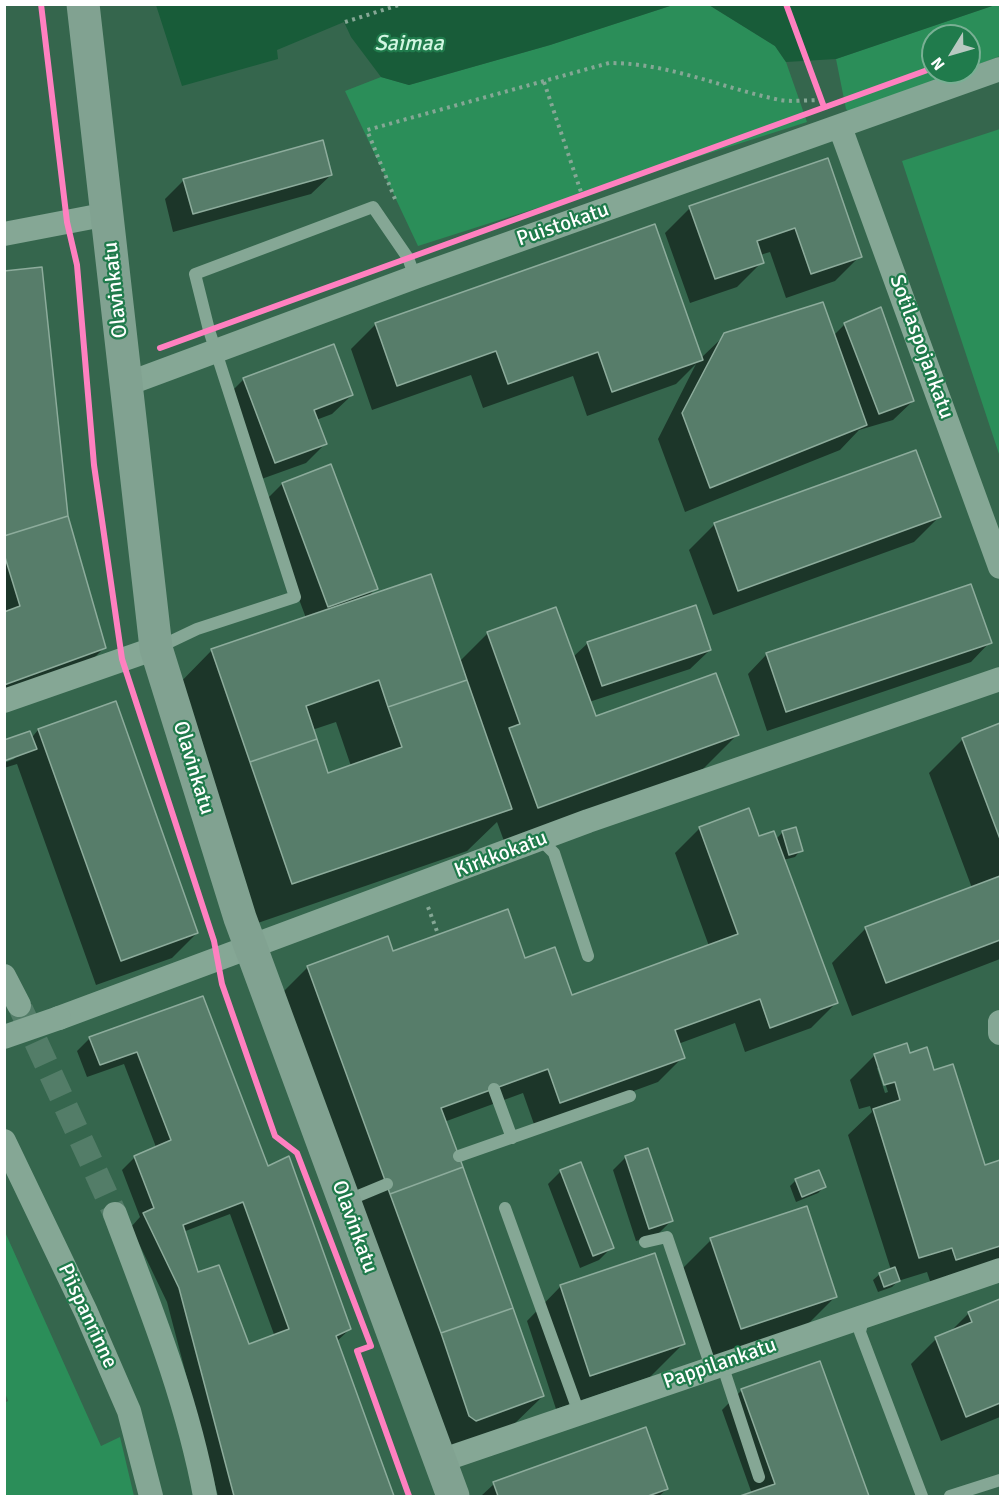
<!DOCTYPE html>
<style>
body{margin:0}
#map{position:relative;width:1005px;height:1501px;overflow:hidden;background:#35664d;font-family:Signika,sans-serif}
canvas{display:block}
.frame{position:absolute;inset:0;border:6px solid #fff;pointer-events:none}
.north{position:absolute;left:921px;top:24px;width:60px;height:60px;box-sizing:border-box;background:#207b4c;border:2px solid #79b094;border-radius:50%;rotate:233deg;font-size:16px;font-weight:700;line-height:24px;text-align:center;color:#fff}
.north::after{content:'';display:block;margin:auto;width:21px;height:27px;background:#b8c9c1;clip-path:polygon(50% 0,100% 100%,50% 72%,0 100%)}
</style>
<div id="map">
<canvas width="1005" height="1501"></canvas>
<div class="frame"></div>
<div class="north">N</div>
</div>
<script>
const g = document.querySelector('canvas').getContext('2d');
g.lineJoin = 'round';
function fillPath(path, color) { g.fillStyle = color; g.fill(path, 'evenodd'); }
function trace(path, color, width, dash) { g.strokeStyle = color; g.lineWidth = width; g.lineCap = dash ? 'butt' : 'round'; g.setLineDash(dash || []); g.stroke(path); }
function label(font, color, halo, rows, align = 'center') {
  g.font = font + ' Signika,sans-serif'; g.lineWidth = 4.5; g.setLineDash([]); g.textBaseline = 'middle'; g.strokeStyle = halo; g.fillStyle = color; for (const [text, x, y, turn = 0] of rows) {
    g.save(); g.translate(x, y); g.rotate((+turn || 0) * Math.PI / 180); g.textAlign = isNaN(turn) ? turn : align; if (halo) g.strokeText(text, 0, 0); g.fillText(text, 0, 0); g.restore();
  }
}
fillPath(new Path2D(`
 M673 5H709L775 46 786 62 807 122 418 246 345 91 381 77 409 85 550 45Z
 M995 5H1000V56L969 68V36H933V72H958L849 112 846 109 836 59Z
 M1000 129V457L902 161Z
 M5 1232 101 1446 120 1437 134 1496H5L4 1403 8 1401 4 1390Z`), '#2b8e59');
fillPath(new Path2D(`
 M156 5V4L673 5 550 45 409 85 381 77 351 37 344 22 277 50 278 59 182 86Z
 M709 5H995L836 59 786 62 775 46Z`), '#185c39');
fillPath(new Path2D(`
 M827 160 860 256 835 281 786 298 770 252 760 255 762 262 737 287 690 303 665 233 690 208Z
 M331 175 311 194 173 232 165 199 184 180Z
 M4 272 67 516 104 648 70 682 4 706Z
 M376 324 701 358 725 335 833 336 845 324 913 401 893 420 859 430 840 450 685 512 658 439 696 364 676 384 587 416 573 376 483 408 471 375 372 410 351 349Z
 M244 379 352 395 332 414 316 420 325 444 306 463 256 481 225 398Z
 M915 452 939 517 914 542 713 615 689 550 714 525Z
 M282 484 376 588 368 597 460 661 488 633 573 657 588 643 710 650 690 669 589 702 595 718 737 735 703 769 504 841 497 822 467 851 249 926 170 693 212 650 306 618 263 503ZM336 722 351 766 327 774 312 730Z
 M990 642 971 662 767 731 748 674 767 654Z
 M1000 724V959L852 1016 832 963 866 928 972 888 929 773 963 739Z
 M38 730 197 933 172 958 96 985 17 764 4 768V763L14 759Z
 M700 828 776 839 783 832 801 850 795 857 783 860 836 1003 811 1028 745 1052 735 1023 678 1044 683 1057 658 1082 535 1127 523 1093 444 1122 543 1396 508 1430 445 1455 283 992 308 967 392 953 524 960 571 996 709 946 675 853Z
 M202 998 267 1168 350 1329 336 1342 393 1496H218L167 1302 131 1227 140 1217 122 1170 135 1157 156 1147 124 1064 87 1077 77 1051 90 1038ZM230 1214 275 1337 248 1346 197 1274 183 1232Z
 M875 1055H909L933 1072 984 1167 1000 1162V1262L931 1284 927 1272 898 1281 892 1287 878 1292 873 1280 880 1274 891 1270 848 1135 872 1112 870 1106 859 1109 850 1080ZM877 1068H880L888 1092 885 1093Z
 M626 1157 671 1221 658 1234 636 1241 613 1170Z
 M561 1171 612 1247 599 1260 580 1268 548 1184Z
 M796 1180 824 1187 818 1193 796 1202 790 1186Z
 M711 1240 835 1297 801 1331 706 1362 677 1274Z
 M561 1286 684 1343 650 1377 556 1409 527 1321Z
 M1000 1301V1417L941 1441 911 1364 936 1339 949 1333 969 1313Z
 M820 1363 867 1496H745L752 1494 722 1410 741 1391Z
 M494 1484 667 1489 659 1496H481Z`), '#0007');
const building = new Path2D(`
 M323 140 332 175 193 214 183 179Z
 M828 158 862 257 811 274 795 228 757 241 764 263 715 279 689 206Z
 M655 224 703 360 612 392 598 352 508 384 496 351 397 386 375 323Z
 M42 267 68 516 4 536V271Z
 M823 302 867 425 710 488 682 413 724 333Z
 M881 307 914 401 879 414 844 323Z
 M334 344 353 395 314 410 327 444 275 463 243 378Z
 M916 450 941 517 738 591 714 523Z
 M331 464 378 589 328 607 282 483Z
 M68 516 106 648 4 685V612L20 606 4 554V536Z
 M431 574 467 680 388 707 379 680 306 706 317 739 250 762 211 649Z
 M971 584 992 643 786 712 766 653Z
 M696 605 711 650 602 686 587 642Z
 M556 607 596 716 716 673 739 735 538 808 509 728 520 724 487 632Z
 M467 680 512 809 292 884 250 762 317 739 328 773 402 747 388 707Z
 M116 701 198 933 121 961 38 729Z
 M1000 723V839L962 738Z
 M30 731 37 749 4 761V740Z
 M749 808 759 836 774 831 838 1003 770 1028 760 999 675 1030 685 1058 560 1103 548 1069 441 1108 463 1167 390 1194 307 966 388 936 393 951 508 909 525 958 555 947 572 995 738 934 699 827Z
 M796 827 803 851 789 855 782 831Z
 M1000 876V940L886 983 865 927Z
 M203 996 268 1166 289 1156 351 1329 336 1336 394 1496H234L179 1288 143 1213 154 1208 134 1156 171 1140 137 1052 100 1065 89 1037ZM243 1202 289 1329 249 1344 219 1265 198 1272 183 1225Z
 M907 1043 910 1053 927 1047 934 1070 953 1064 985 1165 1000 1160V1246L956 1260 952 1248 919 1258 873 1109 900 1100 895 1082 884 1085 874 1054Z
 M648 1148 673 1221 649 1229 625 1156Z
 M581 1162 614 1248 593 1256 560 1170Z
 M463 1167 513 1308 441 1333 390 1194Z
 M819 1170 826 1187 802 1197 795 1179Z
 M807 1206 837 1297 741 1329 710 1238Z
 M655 1253 685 1344 590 1376 560 1285Z
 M895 1267 900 1281 884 1287 879 1273Z
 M1000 1299V1403L966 1417 935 1337 972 1322 968 1312Z
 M513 1308 544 1396 476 1421 469 1416 441 1333Z
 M820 1361 869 1496H740L775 1484 741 1389Z
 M646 1427 668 1489 648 1496H498L493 1482Z`);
fillPath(building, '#577d6a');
trace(building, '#8dac9c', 1.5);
trace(new Path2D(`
 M21 1009 115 1214`), '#537d68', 24, [24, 12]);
trace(new Path2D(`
 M345 22 402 4
 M544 82 581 192
 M395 199 367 130 609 63C669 63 722 88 780 100 793 102 808 100 821 100
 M428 907 438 934`), '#85a795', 4, [3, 4.5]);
trace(new Path2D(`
 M157 648 197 629 295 597 209 330 195 274 373 207 408 258 415 277
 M541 840 554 853 588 956
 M494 1089 512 1138
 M459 1156 630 1096
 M346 1201 387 1184
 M505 1208 579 1413
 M645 1242 667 1237 711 1367
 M864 1315 860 1332 922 1496
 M722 1364 759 1477
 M950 1496 1000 1480`), '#85a795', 12);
trace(new Path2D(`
 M840 127 1000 567
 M4 234 108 214
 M127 384 415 277 1000 69
 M4 701 156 648
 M4 976 19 1005
 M59 1018 588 821 1000 679
 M1000 1022V1033
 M4 1141 86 1312 129 1411 151 1496
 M115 1214C150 1307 187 1399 205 1496
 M440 1461 1000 1270`), '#85a795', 24);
trace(new Path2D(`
 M83 4 156 648 240 918 453 1496`), '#81a291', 33);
trace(new Path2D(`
 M4 1037 59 1018`), '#85a795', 24);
trace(new Path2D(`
 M41 4 67 222 77 265 94 465 122 659 214 941 222 984 275 1136 297 1153 371 1346 357 1351 409 1496
 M786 4 824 107
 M160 348 933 68`), '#ff80c0', 6);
label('21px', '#fff', '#207b4c', [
 ["Puistokatu",563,225,-19],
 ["Olavinkatu",116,290,-96],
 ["Sotilaspojankatu",921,347,70],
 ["Olavinkatu",193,768,73],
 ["Kirkkokatu",501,855,-21],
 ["Olavinkatu",354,1227,70],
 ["Piispanrinne",87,1316,65],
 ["Pappilankatu",720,1364,-19]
]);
label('italic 22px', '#d2f6e2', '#207b4c', [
 ["Saimaa",409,44]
]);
</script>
